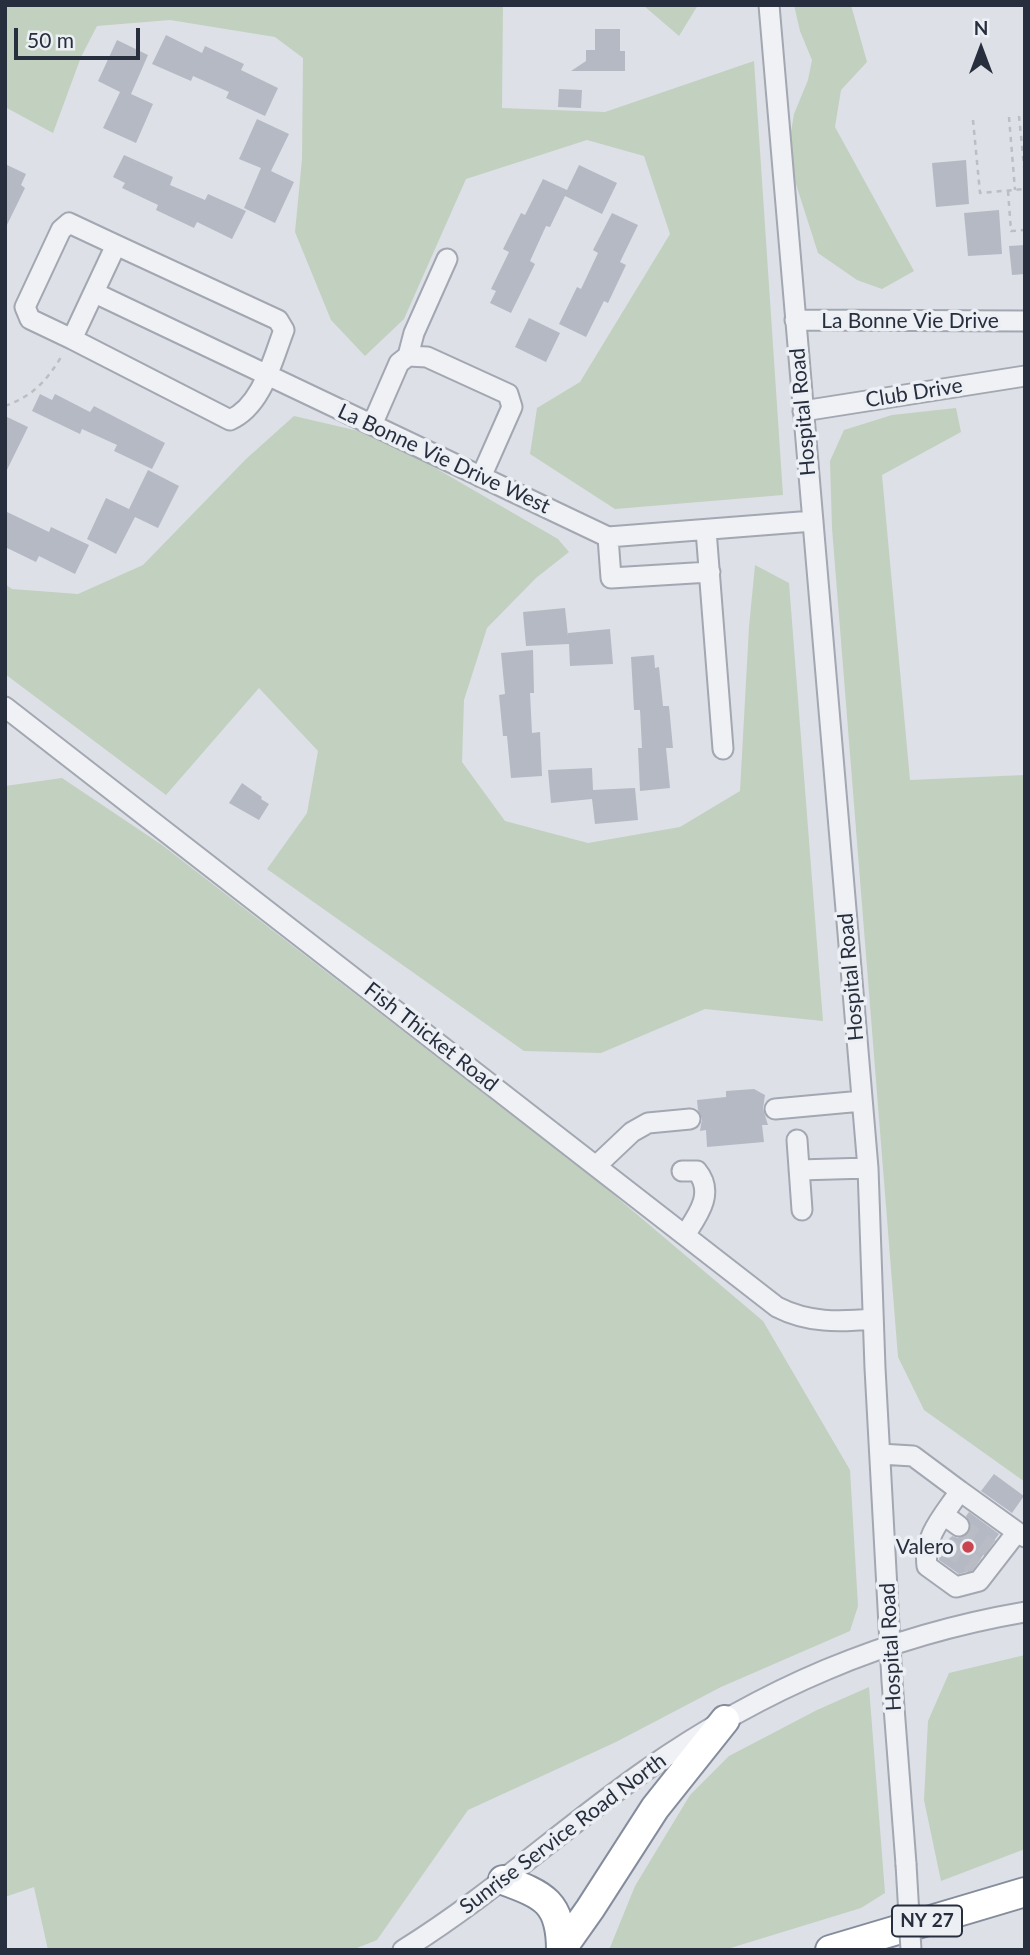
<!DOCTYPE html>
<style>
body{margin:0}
#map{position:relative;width:1030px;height:1955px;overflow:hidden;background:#dde0e7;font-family:Lato,sans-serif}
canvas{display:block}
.frame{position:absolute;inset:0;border:7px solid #272e3d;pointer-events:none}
.north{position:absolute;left:946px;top:14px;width:70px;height:70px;-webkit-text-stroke:5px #eceff4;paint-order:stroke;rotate:0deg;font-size:19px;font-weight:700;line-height:28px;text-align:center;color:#272e3d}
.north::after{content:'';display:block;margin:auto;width:24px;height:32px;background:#272e3d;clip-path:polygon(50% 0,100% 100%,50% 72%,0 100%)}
.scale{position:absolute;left:14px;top:28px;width:126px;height:32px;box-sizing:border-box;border:4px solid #272e3d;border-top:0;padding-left:9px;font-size:21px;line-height:24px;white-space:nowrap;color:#272e3d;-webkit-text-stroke:5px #eceff4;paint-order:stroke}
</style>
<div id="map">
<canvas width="1030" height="1955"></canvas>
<div class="frame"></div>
<div class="north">N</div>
<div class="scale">50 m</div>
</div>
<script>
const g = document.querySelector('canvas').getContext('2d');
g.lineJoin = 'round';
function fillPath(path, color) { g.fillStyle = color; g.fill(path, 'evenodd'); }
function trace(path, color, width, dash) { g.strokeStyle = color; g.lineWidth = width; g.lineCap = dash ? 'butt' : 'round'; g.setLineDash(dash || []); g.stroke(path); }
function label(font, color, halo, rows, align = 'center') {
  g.font = font + ' Lato,sans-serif'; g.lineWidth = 7; g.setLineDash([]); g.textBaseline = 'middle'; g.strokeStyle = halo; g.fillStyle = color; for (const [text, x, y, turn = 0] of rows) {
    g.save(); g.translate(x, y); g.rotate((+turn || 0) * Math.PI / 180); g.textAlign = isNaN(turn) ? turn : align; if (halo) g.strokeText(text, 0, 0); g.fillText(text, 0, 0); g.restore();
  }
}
fillPath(new Path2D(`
 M5 5H503L502 108 605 112 754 61 783 495 615 509 530 454 537 408 580 382 670 234 644 156 587 140 466 179 404 319 365 356 331 320 295 232 302 159 303 58 275 37 170 20 97 26 81 57 53 133 5 107Z
 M643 5H698L679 36Z
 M794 5H851L867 62 841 90 835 127 914 271 882 289 857 280 818 253 787 156 794 114 808 80 812 60 800 31Z
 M956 408 961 432 882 475 910 780 1025 775V1482L924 1410 898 1357 832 528 830 461 844 430 892 415Z
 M294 416 380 436 558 539 569 552 536 578 487 628 464 700 462 762 505 821 588 843 680 827 740 791 749 627 755 565 789 583 823 1021 705 1009 601 1053 524 1051 267 869 307 813 318 751 259 688 166 795 5 674V584L12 589 78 594 143 565 246 459Z
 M62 778 162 845 601 1184 763 1321 850 1470 858 1606 850 1631 721 1687 616 1742 468 1810 377 1940 352 1950H48L34 1887 5 1897V786Z
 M1025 1655V1849L941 1881 924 1800 928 1721 949 1673Z
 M869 1687 885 1893 861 1908 724 1950H609L635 1886 690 1795 729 1756 817 1710Z`), '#c2d0bf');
fillPath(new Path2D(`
 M595 29H620V51H625V71H571L586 61V50H595Z
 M166 35 202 53 205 46 244 64 241 70 278 88 265 116 226 98 229 92 193 76 191 81 152 64Z
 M117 40 148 55 131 94 153 104 136 143 103 128 120 92 98 81Z
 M559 89 582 90 581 108 558 107Z
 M257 119 289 134 271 171 294 182 275 223 244 208 261 168 239 159Z
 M124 155 173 177 170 185 205 200 208 194 246 211 232 239 197 222 194 228 156 210 158 205 122 188 125 183 113 177Z
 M966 160 969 204 936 207 932 163Z
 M5 164 26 174 21 185 25 188 5 229Z
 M579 165 617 183 602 214 565 196 550 227 546 226 530 261 535 264 511 313 490 303 496 291 491 289 509 252 503 249 521 213 525 215 543 179 567 190Z
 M999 210 1002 254 968 256 964 213Z
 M612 213 638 225 620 262 626 265 608 303 604 301 586 337 559 324 577 287 581 289 598 253 593 250Z
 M1025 245V274L1012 275 1009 246Z
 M529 318 560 333 546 362 515 347Z
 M40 394 52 400 55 394 90 412 94 406 165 443 152 469 114 451 117 445 82 429 80 434 32 411Z
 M5 416 28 427 5 474Z
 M148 470 179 486 158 528 135 517 116 554 87 539 106 498 129 509Z
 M5 511 49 532 51 527 89 545 75 574 39 556 36 562 5 547Z
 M565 608 568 636V633L610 629 613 664 570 666 569 644 526 646 523 612Z
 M533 650 534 693H530L532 733 540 732 542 776 511 778 507 736H503L499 695 505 694 501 653Z
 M654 655 655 668 659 667 663 706H669L673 748H666L670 788 640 791 638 748H642L640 710H634L631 657Z
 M592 768 593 790 635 788 638 820 595 824 592 799 551 803 548 770Z
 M242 783 262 797 261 799 269 804 259 820 229 803Z
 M754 1089 765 1095 763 1109 768 1125H762L764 1142 707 1147 706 1130 700 1131 702 1119 698 1110 697 1100 726 1097V1091Z
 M994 1474 1024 1496 1012 1513 981 1491Z
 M969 1512 999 1534 972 1570 959 1574 939 1560 940 1552 952 1536 958 1538 968 1534 971 1527 966 1516Z`), '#b5b9c3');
trace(new Path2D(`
 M959 1526 990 1548
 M945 1545 976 1566`), '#b9bcc5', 19, [19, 10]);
const minor = new Path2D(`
 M769 5 868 1168 875 1368 892 1681 906 1864
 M116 245 278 320 284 330C272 361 262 406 230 420L72 339Z
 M95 293 608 537 813 521
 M795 320 1025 321
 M72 339 30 319 25 307 61 230 69 223 116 245
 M408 356 414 333 447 259
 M803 411 1025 376
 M372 425 399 363 408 356 427 357 508 394 512 407 481 477
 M706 530 723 749
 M608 537 611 578 710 572
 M5 707 777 1307C808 1323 839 1322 873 1319
 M775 1109 862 1101
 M797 1140 802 1210
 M596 1166 632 1132 648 1123 690 1119
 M799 1170 868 1168
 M682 1171H697C715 1193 698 1215 685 1235
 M880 1454 913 1456 960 1491C944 1515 923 1536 927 1566L956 1587 979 1581 1017 1532 1025 1537
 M960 1491 1017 1532
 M944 1515 959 1526
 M403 1950C489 1897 563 1828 646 1770 762 1689 885 1636 1025 1612`);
const highway = new Path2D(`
 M503 1880C544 1895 561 1902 561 1950
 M561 1950 590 1909 655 1808 725 1720
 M830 1950 1025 1892`);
trace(minor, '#a3a7b1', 23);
trace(highway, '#858d9d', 32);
trace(new Path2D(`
 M1019 116 1025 176
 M1009 117 1015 190
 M973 120 980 193 1025 189
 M1008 191 1011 231 1025 230
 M5 406C35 395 47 380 63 354`), '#bcbec5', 2.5, [5, 5]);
trace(minor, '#f0f1f5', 19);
trace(highway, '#fff', 28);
const minorBridge = new Path2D(`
 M906 1864 911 1950`);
trace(minorBridge, '#a3a7b1', 23, []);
trace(minorBridge, '#f0f1f5', 19);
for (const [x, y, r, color] of [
 [968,1547,7,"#ca4450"]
]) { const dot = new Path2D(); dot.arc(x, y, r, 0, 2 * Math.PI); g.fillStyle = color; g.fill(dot); trace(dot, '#eceff4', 2.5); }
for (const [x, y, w] of [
 [927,1921,70]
]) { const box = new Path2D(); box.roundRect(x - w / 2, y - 15.5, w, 31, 5); g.fillStyle = '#eceff4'; g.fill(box); trace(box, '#272e3d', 2); }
label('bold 19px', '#272e3d', null, [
 ["NY 27",927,1921]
]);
label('21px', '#272e3d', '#eceff4', [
 ["La Bonne Vie Drive",910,321],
 ["Club Drive",914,393,-9],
 ["Hospital Road",803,412,-95],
 ["La Bonne Vie Drive West",444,459,25],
 ["Hospital Road",851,977,-95],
 ["Fish Thicket Road",431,1037,38],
 ["Hospital Road",891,1647,-93],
 ["Sunrise Service Road North",563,1834,-37]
]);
label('21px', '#272e3d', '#eceff4', [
 ["Valero",954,1547]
], 'right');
</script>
